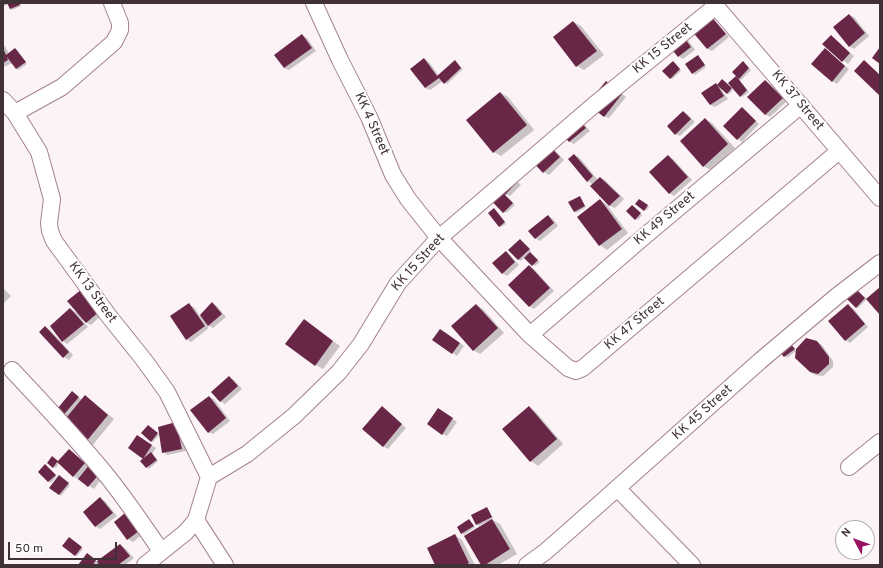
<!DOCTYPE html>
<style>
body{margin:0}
#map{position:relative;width:883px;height:568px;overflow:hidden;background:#fbf3f6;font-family:Overpass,sans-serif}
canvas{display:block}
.frame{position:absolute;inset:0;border:4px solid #403137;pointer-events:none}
.north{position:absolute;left:835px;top:520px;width:40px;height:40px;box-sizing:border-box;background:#fff;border:1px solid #b3adaf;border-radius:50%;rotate:311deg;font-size:11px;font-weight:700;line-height:16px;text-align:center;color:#403137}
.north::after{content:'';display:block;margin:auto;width:14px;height:18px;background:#9b1161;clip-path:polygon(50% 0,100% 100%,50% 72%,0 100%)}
.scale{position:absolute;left:8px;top:542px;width:109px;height:18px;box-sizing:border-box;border:2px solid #403137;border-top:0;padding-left:5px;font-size:12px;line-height:14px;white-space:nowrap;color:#403137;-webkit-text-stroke:3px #fff;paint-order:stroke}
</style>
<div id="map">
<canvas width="883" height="568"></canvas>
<div class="frame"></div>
<div class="north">N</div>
<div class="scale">50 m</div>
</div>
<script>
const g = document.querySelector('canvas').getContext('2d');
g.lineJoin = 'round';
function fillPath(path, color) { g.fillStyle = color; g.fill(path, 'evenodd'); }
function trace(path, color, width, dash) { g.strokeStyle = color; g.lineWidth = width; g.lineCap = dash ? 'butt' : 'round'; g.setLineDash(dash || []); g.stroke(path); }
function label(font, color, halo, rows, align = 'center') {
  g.font = font + ' Overpass,sans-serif'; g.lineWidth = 4; g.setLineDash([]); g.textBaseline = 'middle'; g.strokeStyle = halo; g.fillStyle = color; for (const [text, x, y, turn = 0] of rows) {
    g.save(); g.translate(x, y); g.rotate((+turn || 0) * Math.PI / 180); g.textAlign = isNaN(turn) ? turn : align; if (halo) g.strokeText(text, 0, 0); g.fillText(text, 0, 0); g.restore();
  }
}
fillPath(new Path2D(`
 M3 3H20L21 6 12 10 10 9 9 3H5L7 5 3 6Z
 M708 12 729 37 712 51 708 49 687 23Z
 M849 15 854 17 869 36 854 49 849 46Z
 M574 22 581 26 604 55 584 70 577 66 554 37Z
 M302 35 307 38 316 51 289 70 284 68Z
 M831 36 854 56 848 64 824 44Z
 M686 37 695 50 683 59 679 57Z
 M3 45 5 46 9 54 15 49 17 50 27 64 18 70 13 63 3 67Z
 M829 52 849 69 837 84 832 81Z
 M698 56 706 67 695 75 693 73Z
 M424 59 429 62 439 76 457 63 463 69 447 84 443 81 430 90 425 88Z
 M675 63 681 71 672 79 670 78Z
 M745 64 751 70 740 81 749 92 742 97 730 83 738 76Z
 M723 81 733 90 729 94 721 89 728 99 715 107 710 105 716 85 718 86Z
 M765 81 770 84 787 101 770 117 766 115 749 97Z
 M610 85 626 97 609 118 604 116Z
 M501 93 508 97 534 130 501 156 494 152Z
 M742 108 746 111 759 124 742 142 738 139Z
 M684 112 688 115 695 122 680 136 676 134Z
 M705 119 712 123 735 148 711 170 703 166Z
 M581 121 590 131 574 144 570 142 561 132Z
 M550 145 564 160 549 175 544 172 530 157Z
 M574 155 579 157 598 180 600 178 605 180 624 199 615 208 610 206 592 186 594 185 588 181Z
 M668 156 673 159 692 180 674 196 669 193Z
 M510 175 521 185 510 196 503 193 515 205 506 213 504 212 498 187Z
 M579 197 586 207 576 213 574 211Z
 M600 200 607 205 628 233 607 250 600 245Z
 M642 201 649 207 646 211 645 210Z
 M634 207 642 215 638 220 636 219Z
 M496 211 506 224 501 227 499 226Z
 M548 216 553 219 558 226 540 241 535 238Z
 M520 240 531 251 529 253 540 262 535 266 525 257 521 261 519 260 510 250Z
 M506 252 510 255 519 265 507 276 502 273Z
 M529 267 534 269 554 291 534 309 529 306Z
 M3 288 11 296 3 304Z
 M857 290 867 299 858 308 856 307Z
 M212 303 217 306 226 317 213 328 206 324 209 328 191 342 186 339 189 305 194 307 200 316Z
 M476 305 483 309 504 333 480 354 473 350Z
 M848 306 853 308 868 327 850 343 845 340Z
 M70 309 79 314 104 313 91 325 82 320 88 327 67 344 63 341Z
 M311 325 340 346 323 369 316 365Z
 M45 327 50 330 73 355 69 360 64 357 41 332Z
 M445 332 464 346 457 356 434 339Z
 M817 342 822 345 833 361V367L823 376 815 375 810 372Z
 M791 344 796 351 787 358 780 350Z
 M229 377 234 380 242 389 225 404 220 401Z
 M73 393 82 400 85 397 92 401 114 419 92 446 85 442 61 418Z
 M209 397 214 399 230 421 213 434 208 432Z
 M529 407 536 412 563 444 538 466 531 461Z
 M386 410 406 428 388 449 383 446Z
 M443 412 457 422 447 436 442 434Z
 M181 426 186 451 167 455 163 452Z
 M150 427 159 435 153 442 151 441Z
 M142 439 156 448 152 454 158 461 149 469 142 461 145 459 129 448Z
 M69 450 90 467 104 475 94 489 73 476 59 463 56 468 54 467 52 458 58 462Z
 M47 467 57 476 51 483 39 472Z
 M61 478 70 485 61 496 59 494Z
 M101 499 105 501 117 516 100 529 95 526Z
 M486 508 488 509 493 518 491 519 500 524 517 554 498 565H482L487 523 486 522 479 526 477 525Z
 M469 520 475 527 464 535 458 528Z
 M115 522 143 534 133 542 128 539Z
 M455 535 462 540 475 565H436Z
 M71 539 83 549 77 556 75 555Z
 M120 545 125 548 134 558 125 565H80L92 557 98 562Z`), '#0003');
fillPath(new Path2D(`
 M3 3H19L20 5 10 9 7 3 3 5Z
 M704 8 726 34 707 49 685 23Z
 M849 14 865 33 849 47 833 27Z
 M573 21 597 51 576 67 553 37Z
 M681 33 691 47 678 57 667 43Z
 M302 34 312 48 284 68 274 55Z
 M831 35 850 53 842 62 822 44Z
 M880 47V64L872 58Z
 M3 48 6 55 15 48 26 62 16 69 7 57 8 60 3 63Z
 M825 48 845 66 832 82 811 64Z
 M698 55 705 65 692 74 685 64Z
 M424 58 437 76 455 60 461 68 444 84 439 78 425 88 410 69Z
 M864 60 880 75V96L854 71Z
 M673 61 680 69 670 79 662 71Z
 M743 61 749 68 739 79 732 72Z
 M736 76 747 90 740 97 728 83Z
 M722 79 732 88 727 94 717 85Z
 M765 80 783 98 765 115 747 97Z
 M606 81 622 94 604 117 587 104Z
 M716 83 724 96 710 105 701 93Z
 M500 92 527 125 493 153 466 120Z
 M742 107 756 121 737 140 723 126Z
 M683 111 691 119 675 135 667 126Z
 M577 118 586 128 569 142 560 132Z
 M705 118 728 144 703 167 680 141Z
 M545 141 560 157 543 173 528 157Z
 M574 154 593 176 587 182 568 159Z
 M668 155 688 177 669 194 649 172Z
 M506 171 517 182 505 195 513 203 503 213 484 193Z
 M600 177 620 196 609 206 590 186Z
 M580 196 585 206 574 212 568 202Z
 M600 199 622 229 599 246 577 217Z
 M639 199 648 205 644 211 635 204Z
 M632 205 641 213 635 220 626 211Z
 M494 208 505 222 499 227 488 213Z
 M548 215 554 223 535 239 528 231Z
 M520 239 530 249 518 260 508 250Z
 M506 251 515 262 502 274 492 263Z
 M530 252 538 260 532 266 524 258Z
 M529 265 550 288 529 307 508 285Z
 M880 287V315L866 299Z
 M855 288 865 298 856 308 845 297Z
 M82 289 101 310 86 323 67 301Z
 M212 302 222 314 208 326 200 315Z
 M189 303 205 326 186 340 170 316Z
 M476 304 498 328 473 351 451 326Z
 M848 304 865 324 845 341 828 321Z
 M70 308 84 324 62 342 50 326Z
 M304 319 333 341 315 366 285 344Z
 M45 326 69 352 63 358 39 332Z
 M440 329 460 343 452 354 432 340Z
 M806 338 817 341 829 357V364L818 374 810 372 795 358 796 349Z
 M789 342 795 349 784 357 778 350Z
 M229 376 238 386 220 402 211 392Z
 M72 391 79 397 60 419 53 414Z
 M85 395 108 415 85 443 62 423Z
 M209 396 226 418 208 433 190 410Z
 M382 406 402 424 383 447 362 429Z
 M529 406 557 439 530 462 502 429Z
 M438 408 453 418 442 435 427 424Z
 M176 422 182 449 162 453 158 427Z
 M148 425 158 433 151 442 141 433Z
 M137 435 152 445 143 459 128 448Z
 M69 449 85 463 73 477 57 462 53 468 47 463 52 456 58 461Z
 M151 452 157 460 146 468 140 461Z
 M45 464 56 475 48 482 38 472Z
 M90 464 101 472 88 487 78 479Z
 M59 475 69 483 59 495 49 488Z
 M100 497 113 513 95 527 83 512Z
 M487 507 492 517 476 525 471 515Z
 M125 513 139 531 127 540 114 522Z
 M469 519 474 526 461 534 457 527Z
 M492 519 510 549 485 565H481L464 536Z
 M455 534 469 563 465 565H435L427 548Z
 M69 537 82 547 75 556 62 546Z
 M120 544 130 556 118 565H99L97 561Z
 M87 553 96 560 93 565H78Z`), '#692747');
const minor = new Path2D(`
 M314 3 340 60 369 117 393 175 408 199 439 238 530 335 568 368 576 371 583 368 839 151
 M713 3 880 198
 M3 100 15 113 39 152 52 199 49 223 50 231 54 241 108 315 144 360 167 392 209 477
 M15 113 62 87 114 42 120 30V23L112 3
 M530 335 646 235 801 105
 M12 370C45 405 78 440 108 477 127 501 144 526 161 551
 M849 467 880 442
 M617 488 692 565
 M196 520 225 565
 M145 565 186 532 196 520 209 477 247 454 294 416 339 372 361 344 398 283 439 238 594 105 716 6
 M527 565 545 552 569 531 760 361 837 296 880 263`);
trace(minor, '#a58190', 18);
trace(minor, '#fff', 16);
label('13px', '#403137', '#fff', [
 ["KK 15 Street",663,49,-39],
 ["KK 37 Street",797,101,50],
 ["KK 4 Street",371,124,66],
 ["KK 49 Street",665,219,-40],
 ["KK 15 Street",419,263,-48],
 ["KK 13 Street",92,293,54],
 ["KK 47 Street",635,324,-40],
 ["KK 45 Street",703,413,-42]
]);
</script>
